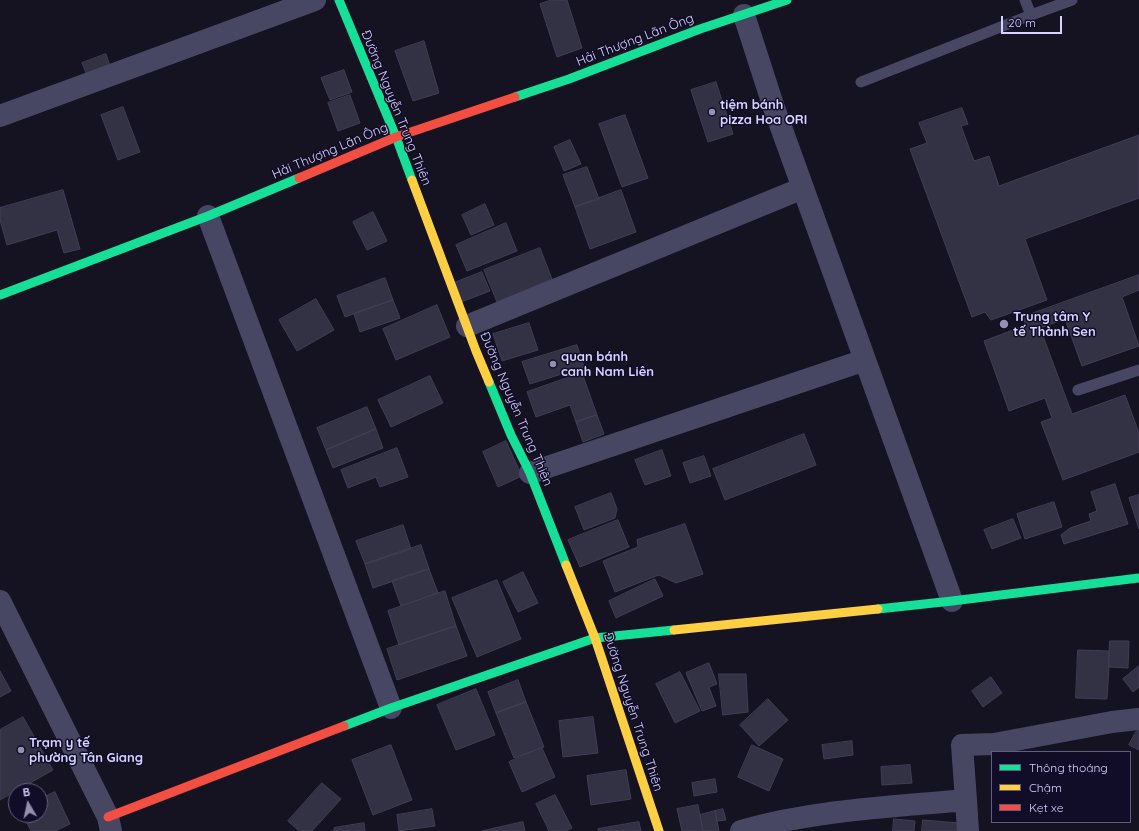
<!DOCTYPE html>
<meta charset="utf-8">
<style>
body{margin:0}
#map{position:relative;width:1139px;height:831px;overflow:hidden;background:#151322;font-family:Quicksand,sans-serif}
canvas{display:block}
.legend{position:absolute;left:991px;top:751px;width:140px;height:72px;box-sizing:border-box;background:#110d28;border:1px solid #615d7e;margin:0;padding:5px 7px;list-style:none;font-size:12px;color:#d8d4ff}
.legend li{display:flex;align-items:center;gap:8px;height:20px}
.legend b{width:20px;border:1px solid #615d7e}
.north{position:absolute;left:8px;top:783px;width:40px;height:40px;box-sizing:border-box;background:#110d28;border:1px solid #615d7e;border-radius:50%;rotate:351deg;font-size:11px;font-weight:700;line-height:16px;text-align:center;color:#d8d4ff}
.north::after{content:'';display:block;margin:auto;width:14px;height:18px;background:#9490b2;clip-path:polygon(50% 0,100% 100%,50% 72%,0 100%)}
.scale{position:absolute;left:1001px;top:16px;width:61px;height:18px;box-sizing:border-box;border:2px solid #d8d4ff;border-top:0;padding-left:5px;font-size:12px;line-height:14px;white-space:nowrap;color:#d8d4ff;-webkit-text-stroke:3px #110d28;paint-order:stroke}
</style>
<div id="map">
<canvas width="1139" height="831"></canvas>
<ul class="legend">
<li><b style="height:5px;background:#16e098"></b>Thông thoáng</li>
<li><b style="height:5px;background:#ffcf43"></b>Chậm</li>
<li><b style="height:5px;background:#f24e42"></b>Kẹt xe</li>
</ul>
<div class="north">B</div>
<div class="scale">20 m</div>
</div>
<script>
const g = document.querySelector('canvas').getContext('2d');
g.lineJoin = 'round';
function fillPath(path, color) { g.fillStyle = color; g.fill(path, 'evenodd'); }
function trace(path, color, width, dash) { g.strokeStyle = color; g.lineWidth = width; g.lineCap = dash ? 'butt' : 'round'; g.setLineDash(dash || []); g.stroke(path); }
function label(font, color, halo, rows, align = 'center') {
  g.font = font + ' Quicksand,sans-serif'; g.lineWidth = 3; g.setLineDash([]); g.textBaseline = 'middle'; g.strokeStyle = halo; g.fillStyle = color; for (const [text, x, y, turn = 0] of rows) {
    g.save(); g.translate(x, y); g.rotate((+turn || 0) * Math.PI / 180); g.textAlign = isNaN(turn) ? turn : align; if (halo) g.strokeText(text, 0, 0); g.fillText(text, 0, 0); g.restore();
  }
}
const building = new Path2D(`
 M552 0H567L582 48 557 57 540 4Z
 M424 41 439 93 413 101 395 51Z
 M106 54 110 66 87 75 82 63Z
 M344 70 352 92 330 100 321 78Z
 M716 82 733 134 708 142 691 90Z
 M350 95 360 123 338 131 328 103Z
 M123 107 140 152 118 160 101 115Z
 M962 108 968 124 961 126 974 161 989 156 999 186 1139 135V198L1025 239 1047 300 991 320 985 312 972 317 910 149 927 143 919 123Z
 M625 115 648 178 622 187 599 124Z
 M570 140 581 164 564 171 554 147Z
 M587 167 599 199 575 207 563 175Z
 M63 190 80 249 64 253 57 230 7 245 0 220V208Z
 M621 190 636 232 590 249 575 207Z
 M485 204 494 225 471 235 462 215Z
 M373 212 387 241 367 250 353 222Z
 M506 223 517 251 467 271 456 245Z
 M540 248 552 279 497 302 484 270Z
 M482 272 490 291 461 302 454 283Z
 M1139 275V290L1122 297 1139 346 1082 366 1065 319 1040 328 1072 414 1125 395 1139 433V452L1063 480 1041 422 1052 418 1045 398 1009 411 984 341 1026 325 1023 317Z
 M385 278 393 300 345 317 337 296Z
 M316 299 334 330 297 351 279 320Z
 M393 300 400 318 360 332 354 314Z
 M437 305 450 337 396 360 383 329Z
 M529 323 538 350 502 361 493 334Z
 M577 345 584 367 530 384 522 362Z
 M582 373 597 415 576 422 570 405 536 417 527 392Z
 M430 376 443 403 391 427 378 400Z
 M367 407 376 429 326 450 317 428Z
 M597 415 604 434 583 442 576 422Z
 M376 429 383 448 333 468 326 450Z
 M804 434 816 465 725 500 713 469Z
 M506 441 522 476 498 487 483 452Z
 M397 448 408 477 380 487 376 477 348 488 341 470Z
 M662 450 671 476 645 485 635 460Z
 M704 456 711 476 690 483 683 463Z
 M1115 484 1128 524 1064 544 1061 535 1070 528 1091 521 1089 514 1097 511 1091 492Z
 M611 493 617 509 615 518 584 530 575 507Z
 M1139 495V529L1129 498Z
 M1054 502 1062 527 1025 539 1017 514Z
 M1013 519 1021 538 992 549 984 530Z
 M618 520 629 547 580 567 568 540Z
 M685 524 703 574 676 583 659 575 615 592 603 561 638 547 637 540Z
 M403 525 411 549 365 564 356 541Z
 M421 545 429 569 373 588 365 564Z
 M429 569 438 593 401 606 392 581Z
 M523 572 538 603 518 612 503 582Z
 M655 579 663 596 616 618 609 601Z
 M497 580 521 639 477 657 452 598Z
 M445 591 456 626 399 645 388 611Z
 M456 626 467 656 397 680 387 649Z
 M1110 641H1129L1128 668 1109 667Z
 M1078 650 1109 651V667L1107 699 1076 698Z
 M709 663 717 684 709 687 716 706 702 711 686 673Z
 M1139 666V687L1133 692 1123 679Z
 M0 671 11 691 0 697Z
 M680 672 700 711 675 723 656 684Z
 M719 674H746L748 712 723 715Z
 M991 677 1002 693 983 707 972 691Z
 M518 680 526 702 496 713 488 692Z
 M476 689 495 735 456 750 437 705Z
 M768 699 788 720 759 746 740 725Z
 M526 702 544 747 514 758 496 713Z
 M23 717 53 770 0 800V730Z
 M593 717 598 753 563 757 559 721Z
 M1139 726V750L1129 745Z
 M852 741 853 755 824 759 822 745Z
 M391 745 412 800 373 815 352 760Z
 M752 745 783 759 769 791 738 777Z
 M542 748 555 777 522 792 509 762Z
 M910 765 912 783 882 785 881 767Z
 M626 770 631 799 591 805 587 776Z
 M715 779 717 792 694 796 692 783Z
 M322 783 341 799 312 831H299L288 821Z
 M55 792 70 824 55 831H31L23 815H40V799Z
 M555 795 572 828 566 831H549L536 804Z
 M698 805 703 831H682L677 809Z
 M432 809 435 826 399 831 397 815Z
 M723 809 726 820 717 821 715 811Z
 M715 811 719 831H703L700 815Z
 M894 819 915 821 914 831H893Z
 M923 820 959 823 958 831H922Z
 M523 822 525 831H482Z
 M639 822 641 831H598V829Z
 M364 823 365 831H334V828Z`);
fillPath(building, '#333144');
trace(building, '#413d56', 1);
trace(new Path2D(`
 M1025 0 1031 15
 M861 82 1031 15 1072 0
 M1078 390 1139 370`), '#484763', 11);
trace(new Path2D(`
 M744 15 773 105 952 601
 M0 116 315 0
 M208 216 391 708
 M467 326 803 188
 M530 473 865 360
 M0 601 108 817 111 831
 M966 800 968 831
 M741 831C814 810 890 807 966 800L962 745 994 744 1112 722 1139 719`), '#484763', 22);
trace(new Path2D(`
 M339 0 396 137 412 180
 M515 97 569 79 700 29 787 0
 M0 295 208 216 299 178
 M489 382 511 435 530 473 566 565
 M878 609 952 601 1139 578
 M344 726 391 708 595 638 674 630`), '#16e098', 9);
trace(new Path2D(`
 M412 180 476 351 489 382
 M566 565 595 638 659 831
 M674 630 878 609`), '#ffcf43', 9);
trace(new Path2D(`
 M299 178 396 137 515 97
 M108 817 344 726`), '#f24e42', 9);
for (const [x, y, r, color] of [
 [712,112,4,"#9490b2"],
 [1004,324,5,"#9490b2"],
 [553,364,4,"#9490b2"],
 [21,750,4,"#9490b2"]
]) { const dot = new Path2D(); dot.arc(x, y, r, 0, 2 * Math.PI); g.fillStyle = color; g.fill(dot); trace(dot, '#110d28', 1.5); }
label('13px', '#d8d4ff', '#110d28', [
 ["Hải Thượng Lãn Ông",635,40,-21],
 ["Đường Nguyễn Trung Thiên",396,108,68],
 ["Hải Thượng Lãn Ông",330,151,-23],
 ["Đường Nguyễn Trung Thiên",516,409,67],
 ["Đường Nguyễn Trung Thiên",633,712,72]
]);
label('bold 13px', '#d8d4ff', '#110d28', [
 ["tiệm bánh",720,105],
 ["pizza Hoa ORI",720,120],
 ["Trung tâm Y",1013,317],
 ["tế Thành Sen",1013,332],
 ["quan bánh",561,357],
 ["canh Nam Liên",561,372],
 ["Trạm y tế",29,743],
 ["phường Tân Giang",29,758]
], 'left');
</script>
